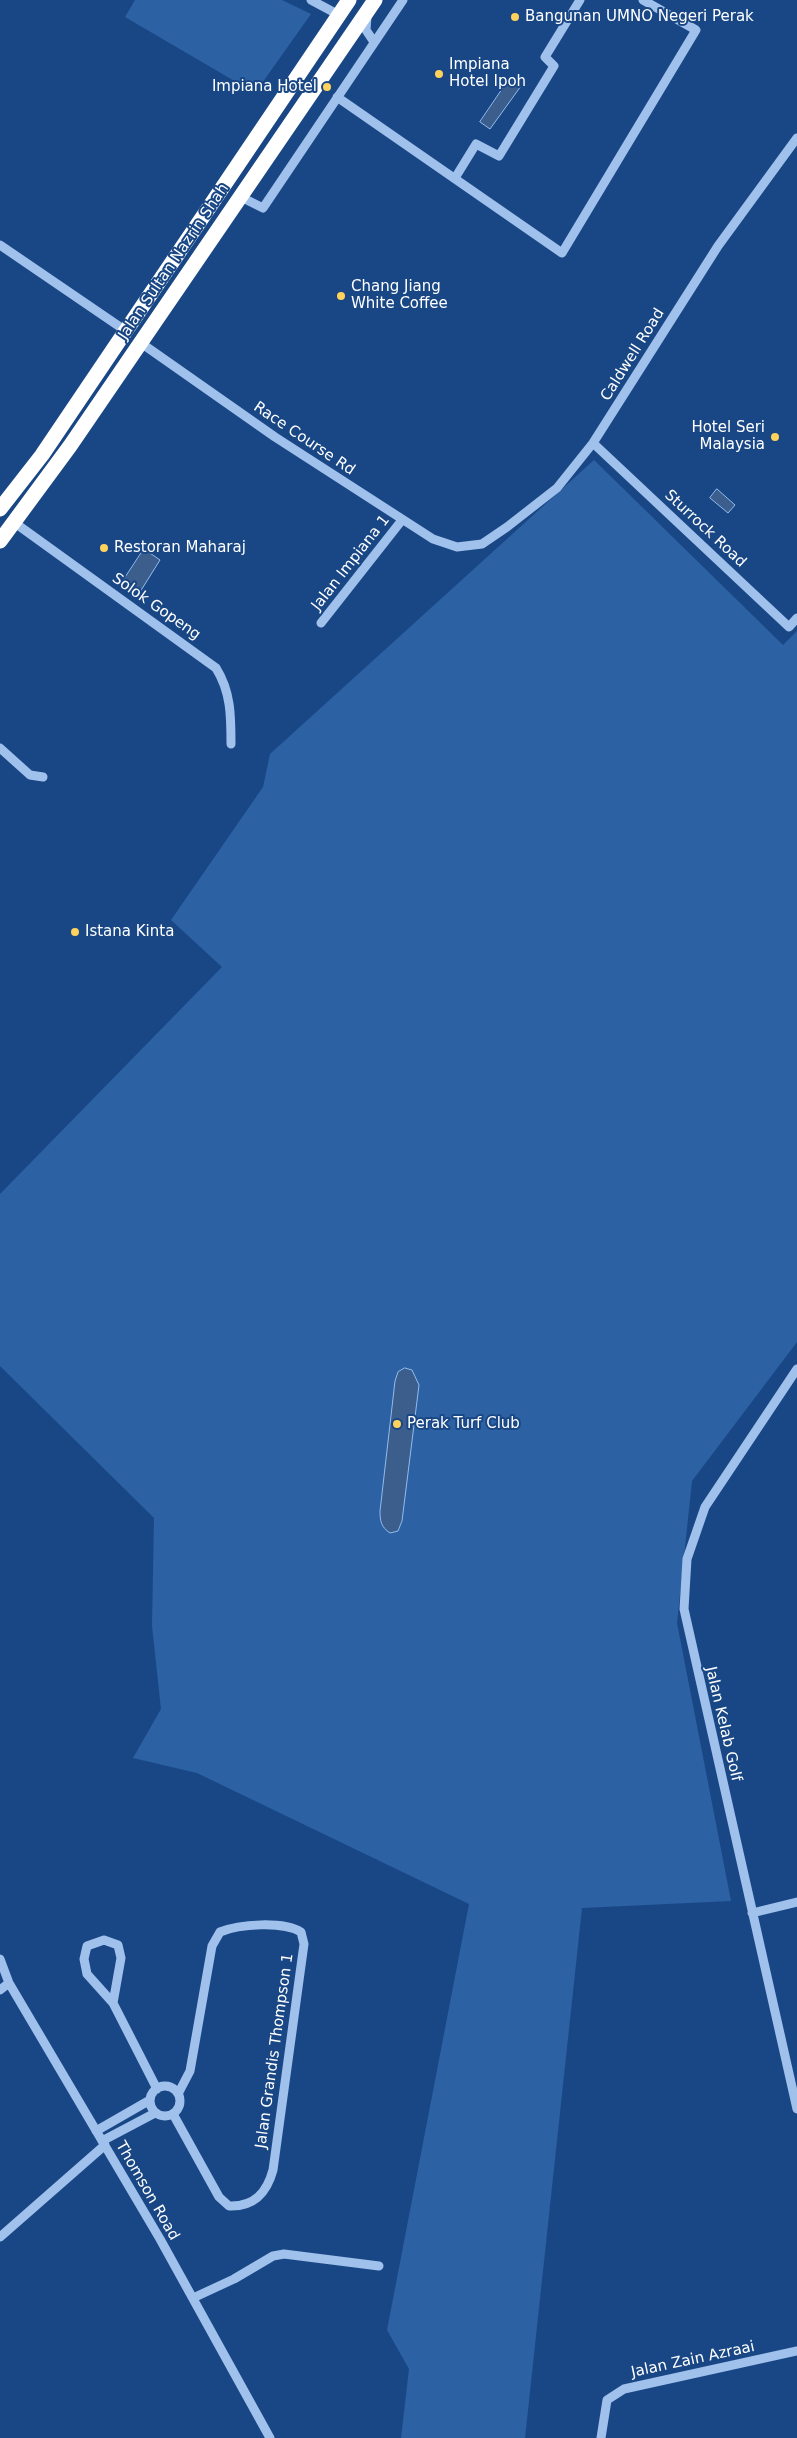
<!DOCTYPE html>
<style>
body{margin:0}
canvas{display:block;background:#194785}
</style>
<canvas width="797" height="2438"></canvas>
<script>
const g = document.querySelector('canvas').getContext('2d');
g.lineJoin = 'round';
function fillPath(path, color) { g.fillStyle = color; g.fill(path, 'evenodd'); }
function trace(path, color, width, dash) { g.strokeStyle = color; g.lineWidth = width; g.lineCap = dash ? 'butt' : 'round'; g.setLineDash(dash || []); g.stroke(path); }
function label(font, color, halo, rows, align = 'center') {
  g.font = font + ' "DejaVu Sans",sans-serif'; g.lineWidth = 4; g.setLineDash([]); g.textBaseline = 'middle'; g.strokeStyle = halo; g.fillStyle = color; for (const [text, x, y, turn = 0] of rows) {
    g.save(); g.translate(x, y); g.rotate((+turn || 0) * Math.PI / 180); g.textAlign = isNaN(turn) ? turn : align; if (halo) g.strokeText(text, 0, 0); g.fillText(text, 0, 0); g.restore();
  }
}
fillPath(new Path2D(`
 M135 0H282L311 14 255 93 125 17Z
 M594 460 783 645 797 631V1342L692 1481 677 1623 731 1901 582 1908 525 2438H401L409 2369 387 2330 469 1904 197 1773 133 1758 161 1709 152 1626 154 1518 0 1366V1194L222 967 171 920 263 787 270 754Z`), '#2c61a4');
const water = new Path2D(`
 M510 78 521 86 490 129 480 122Z
 M717 489 735 505 728 513 710 498Z
 M144 549 160 560 140 592 123 581Z
 M405 1368 412 1370 419 1385 402 1521 398 1531 390 1533C381 1527 380 1521 380 1511L395 1381 398 1372Z`);
fillPath(water, '#3b5e8c');
trace(water, '#92bcee', 1);
trace(new Path2D(`
 M311 0 339 15
 M367 16 366 30 374 42
 M337 97 562 253 696 30 643 0
 M455 178 476 144 499 156 554 66 545 57 580 0
 M239 196 263 208 403 0
 M0 245 126 331
 M141 343 275 437 433 539 457 547 482 544 507 527 557 488 593 443 718 246 797 138
 M593 443 789 627 797 618
 M15 523 216 668C231 692 231 716 231 744
 M321 623 402 520
 M0 748 30 775 43 777
 M797 1369 705 1507 687 1559 684 1609 797 2109
 M752 1913 797 1902
 M0 1959 9 1983 160 2239 270 2438
 M0 1990 9 1983
 M113 2003 121 1958 118 1945 104 1940 87 1946 84 1959 87 1974 113 2003 157 2089
 M150 2101a15 15 0 1 1 30 0a15 15 0 1 1-30 0Z
 M173 2114 219 2197 229 2206C255 2207 267 2192 273 2170L304 1944 301 1932C283 1921 239 1924 220 1932L212 1946 190 2071 178 2094
 M96 2131 150 2100
 M102 2141 155 2113
 M0 2237 105 2145
 M193 2298 234 2279 273 2256 284 2254 379 2266
 M601 2438 607 2400 624 2389 797 2351`), '#a0c1ec', 9);
trace(new Path2D(`
 M0 509 42 455 349 0
 M0 541 70 446 375 0`), '#fff', 15);
for (const [x, y, r, color] of [
 [515,17,5,"#ffd25b"],
 [439,74,5,"#ffd25b"],
 [327,87,5,"#ffd25b"],
 [341,296,5,"#ffd25b"],
 [775,437,5,"#ffd25b"],
 [104,548,5,"#ffd25b"],
 [75,932,5,"#ffd25b"],
 [397,1424,5,"#ffd25b"]
]) { const dot = new Path2D(); dot.arc(x, y, r, 0, 2 * Math.PI); g.fillStyle = color; g.fill(dot); trace(dot, '#194785', 2); }
label('15px', '#fff', '#194785', [
 ["Bangunan UMNO Negeri Perak",525,17],
 ["Impiana",449,65],
 ["Hotel Ipoh",449,82],
 ["Impiana Hotel",317,87,"right"],
 ["Chang Jiang",351,287],
 ["White Coffee",351,304],
 ["Hotel Seri",765,428,"right"],
 ["Malaysia",765,445,"right"],
 ["Restoran Maharaj",114,548],
 ["Istana Kinta",85,932],
 ["Perak Turf Club",407,1424]
], 'left');
label('15px', '#fff', '#194785', [
 ["Jalan Sultan Nazrin Shah",174,262,-56],
 ["Caldwell Road",633,355,-58],
 ["Race Course Rd",304,439,34],
 ["Sturrock Road",705,529,43],
 ["Jalan Impiana 1",351,563,-52],
 ["Solok Gopeng",156,607,35],
 ["Jalan Kelab Golf",723,1724,77],
 ["Jalan Grandis Thompson 1",275,2051,-82],
 ["Thomson Road",147,2191,60],
 ["Jalan Zain Azraai",693,2360,-12]
]);
</script>
